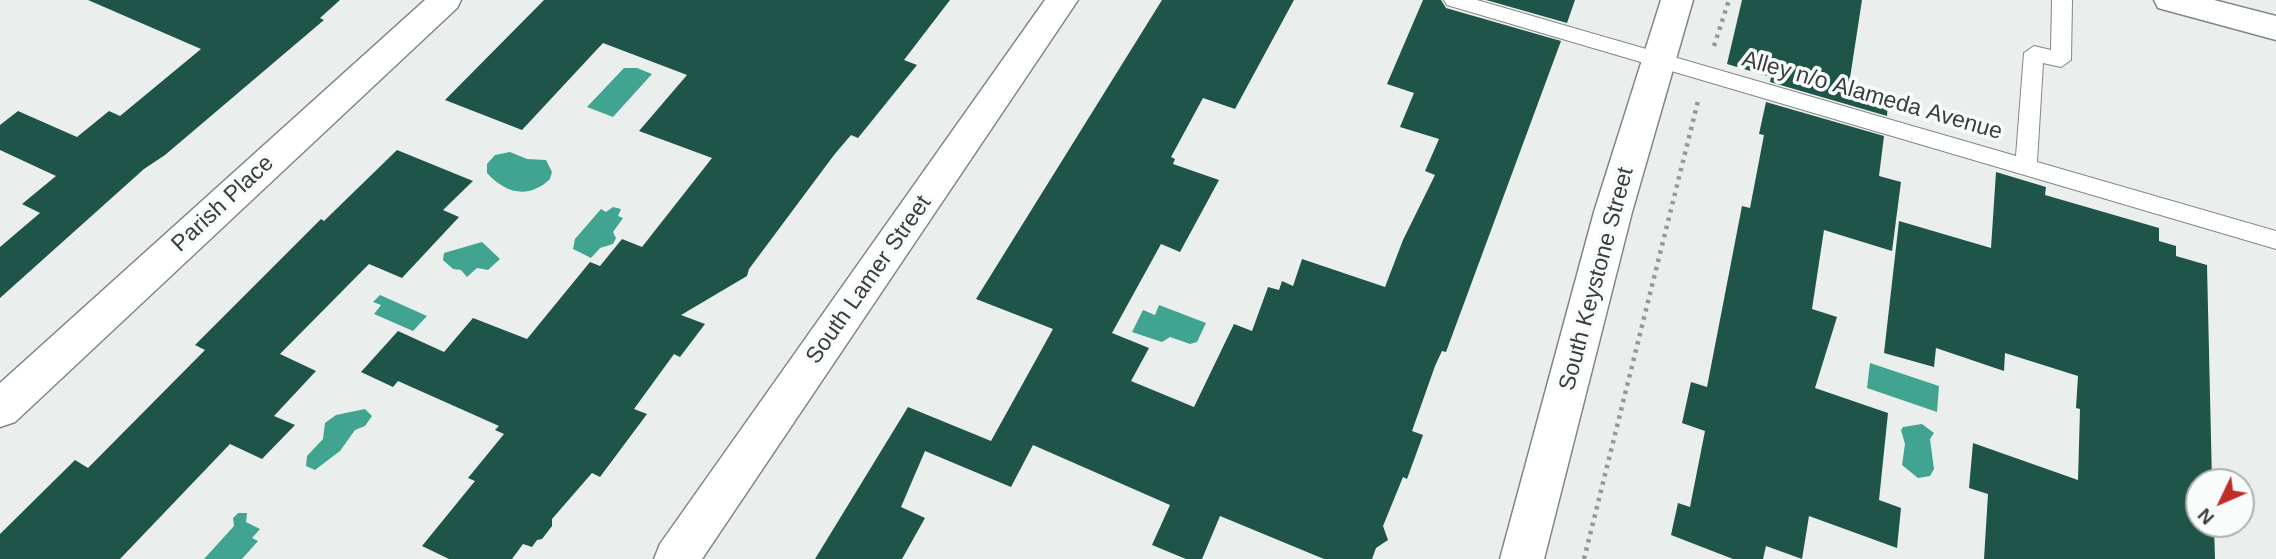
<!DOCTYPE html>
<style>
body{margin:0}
#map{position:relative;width:2276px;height:559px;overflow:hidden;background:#eaefee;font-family:Helvetica,sans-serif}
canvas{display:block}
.north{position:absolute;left:2185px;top:468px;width:70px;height:70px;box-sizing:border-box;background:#f8fcfb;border:2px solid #adb0af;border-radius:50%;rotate:226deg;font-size:19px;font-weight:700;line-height:28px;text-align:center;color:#3c3d3d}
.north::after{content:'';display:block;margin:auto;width:24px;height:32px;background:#be2f29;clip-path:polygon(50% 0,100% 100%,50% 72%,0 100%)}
</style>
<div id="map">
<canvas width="2276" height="559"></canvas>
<div class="north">N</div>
</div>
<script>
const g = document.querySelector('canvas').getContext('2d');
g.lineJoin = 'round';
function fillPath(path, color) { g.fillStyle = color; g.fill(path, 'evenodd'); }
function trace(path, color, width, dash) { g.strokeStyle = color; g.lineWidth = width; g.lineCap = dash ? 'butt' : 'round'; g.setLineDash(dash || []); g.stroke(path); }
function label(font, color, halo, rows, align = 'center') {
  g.font = font + ' Helvetica,sans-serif'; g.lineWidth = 7; g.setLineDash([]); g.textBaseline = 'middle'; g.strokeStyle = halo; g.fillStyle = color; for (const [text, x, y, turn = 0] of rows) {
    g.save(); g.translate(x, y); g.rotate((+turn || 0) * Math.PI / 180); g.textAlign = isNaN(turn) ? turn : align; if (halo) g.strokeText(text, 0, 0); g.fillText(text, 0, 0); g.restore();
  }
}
fillPath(new Path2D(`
 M624 68H637L652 74 613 117 587 107Z
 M510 152 527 159 546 160 552 172 550 179C529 199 506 194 487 173V164L495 155Z
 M613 207 621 209 618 216 623 218 613 232 616 238 613 244 600 248 591 258 573 249 575 239 601 209 606 212Z
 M482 242 500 259 488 270 477 268 467 277 461 270 453 269 443 260 444 253Z
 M380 295 427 316 413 331 374 314 381 305 373 302Z
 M1159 305 1206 323 1197 342 1190 344 1170 337 1162 342 1132 332 1143 310 1155 315Z
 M1870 363 1939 386 1937 412 1867 388Z
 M365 409 372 416 365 426 355 430 340 451 315 470 306 466 307 456 323 439 325 423 336 415Z
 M1922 424 1934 433 1930 439 1934 469 1930 476 1918 478 1902 465 1905 444 1901 430 1903 427Z
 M238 513H247L246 522 260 529 252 538 258 541 242 559H204L234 526 233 518Z`), '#40a490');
fillPath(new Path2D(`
 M88 0H340L320 18 324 20 165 155 144 169 0 298V247L40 213 22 204 56 176 0 150V125L18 111 77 137 109 111 120 116 201 49Z
 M544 0H950L904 60 917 65 858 138 851 135 834 155 749 269 747 276 681 315 705 324 680 357 674 354 634 409 647 414 600 477 592 473 552 519V526L542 539 537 540 532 547 523 544 512 559H449L422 546 475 481 468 478 504 434 495 430 499 426 398 381 393 387 361 372 398 331 444 352 473 318 527 339 590 262 600 266 622 239 642 247 712 158 639 131 687 75 603 43 522 130 445 100Z
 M1162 0H1294L1235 109 1203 98 1171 157 1175 159 1173 164 1219 180 1180 252 1161 244 1112 333 1149 348 1131 381 1194 407 1234 324 1252 331 1268 287 1279 290 1282 281 1293 286 1302 259 1385 287 1403 240 1435 175 1425 171 1439 139 1400 127 1414 93 1387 84 1423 0H1441L1446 8 1561 41 1446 352 1442 351 1435 366 1412 431 1423 435 1407 479 1403 477 1383 526 1388 540 1376 548 1372 559H1324L1220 516 1202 559H1186L1152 545 1170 505 1033 445 1011 487 925 451 901 507 925 518 902 559H815L908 407 991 441 1053 329 976 299Z
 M1486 0H1575L1567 23Z
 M1742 0H1862L1848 91 1888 103 1887 116 1770 82 1771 77 1727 64Z
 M1766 102 1884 136 1879 176 1901 182 1892 251 1824 230 1812 309 1837 317 1815 388 1888 413 1879 500 1901 508 1897 548 1809 516 1802 559 1766 546 1763 559H1733L1671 535 1678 503 1690 507 1705 431 1682 423 1691 382 1707 387 1742 206 1750 208 1764 135 1759 134Z
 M397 150 473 181 443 210 459 217 402 278 369 264 280 354 316 371 274 416 295 425 262 459 230 444 120 559H0V534L75 460 88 468 205 350 195 345 321 219 324 221Z
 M1996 172 2046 187 2045 195 2159 228V241L2176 246V256L2207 265 2212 482H2199V524H2214L2215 559H1984L1988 494 1969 488 1973 443 2078 480 2080 409 2076 408 2078 376 2005 353 2004 371 1936 348 1934 367 1884 353 1899 221 1991 248Z`), '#1f5449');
const lane = new Path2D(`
 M1444 0H1477L2016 156 2024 53 2034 46 2051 50 2052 0H2072L2071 60 2061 67 2043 63 2037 162 2276 231V249L1447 5Z`);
const street = new Path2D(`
 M425 0H461L457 8 15 422 0 427V383Z
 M1045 0H1078L702 559H654L660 544Z
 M1661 0H1693L1632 212 1544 559H1500L1594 212Z`);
const secondary = new Path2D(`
 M2154 0H2214L2276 16V40L2158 8Z`);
trace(lane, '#828685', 2);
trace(street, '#828685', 3);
trace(secondary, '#828685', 3);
trace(new Path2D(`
 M1714 46 1729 0
 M1584 559 1698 101`), '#959898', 4.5, [3.5, 5]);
fillPath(lane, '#fff');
fillPath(street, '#fff');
fillPath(secondary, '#fff');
label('23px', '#3c3d3d', '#f8fcfb', [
 ["Alley n/o Alameda Avenue",1872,96,16],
 ["Parish Place",223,204,-43],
 ["South Keystone Street",1597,279,-75],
 ["South Lamer Street",869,280,-55]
]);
</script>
